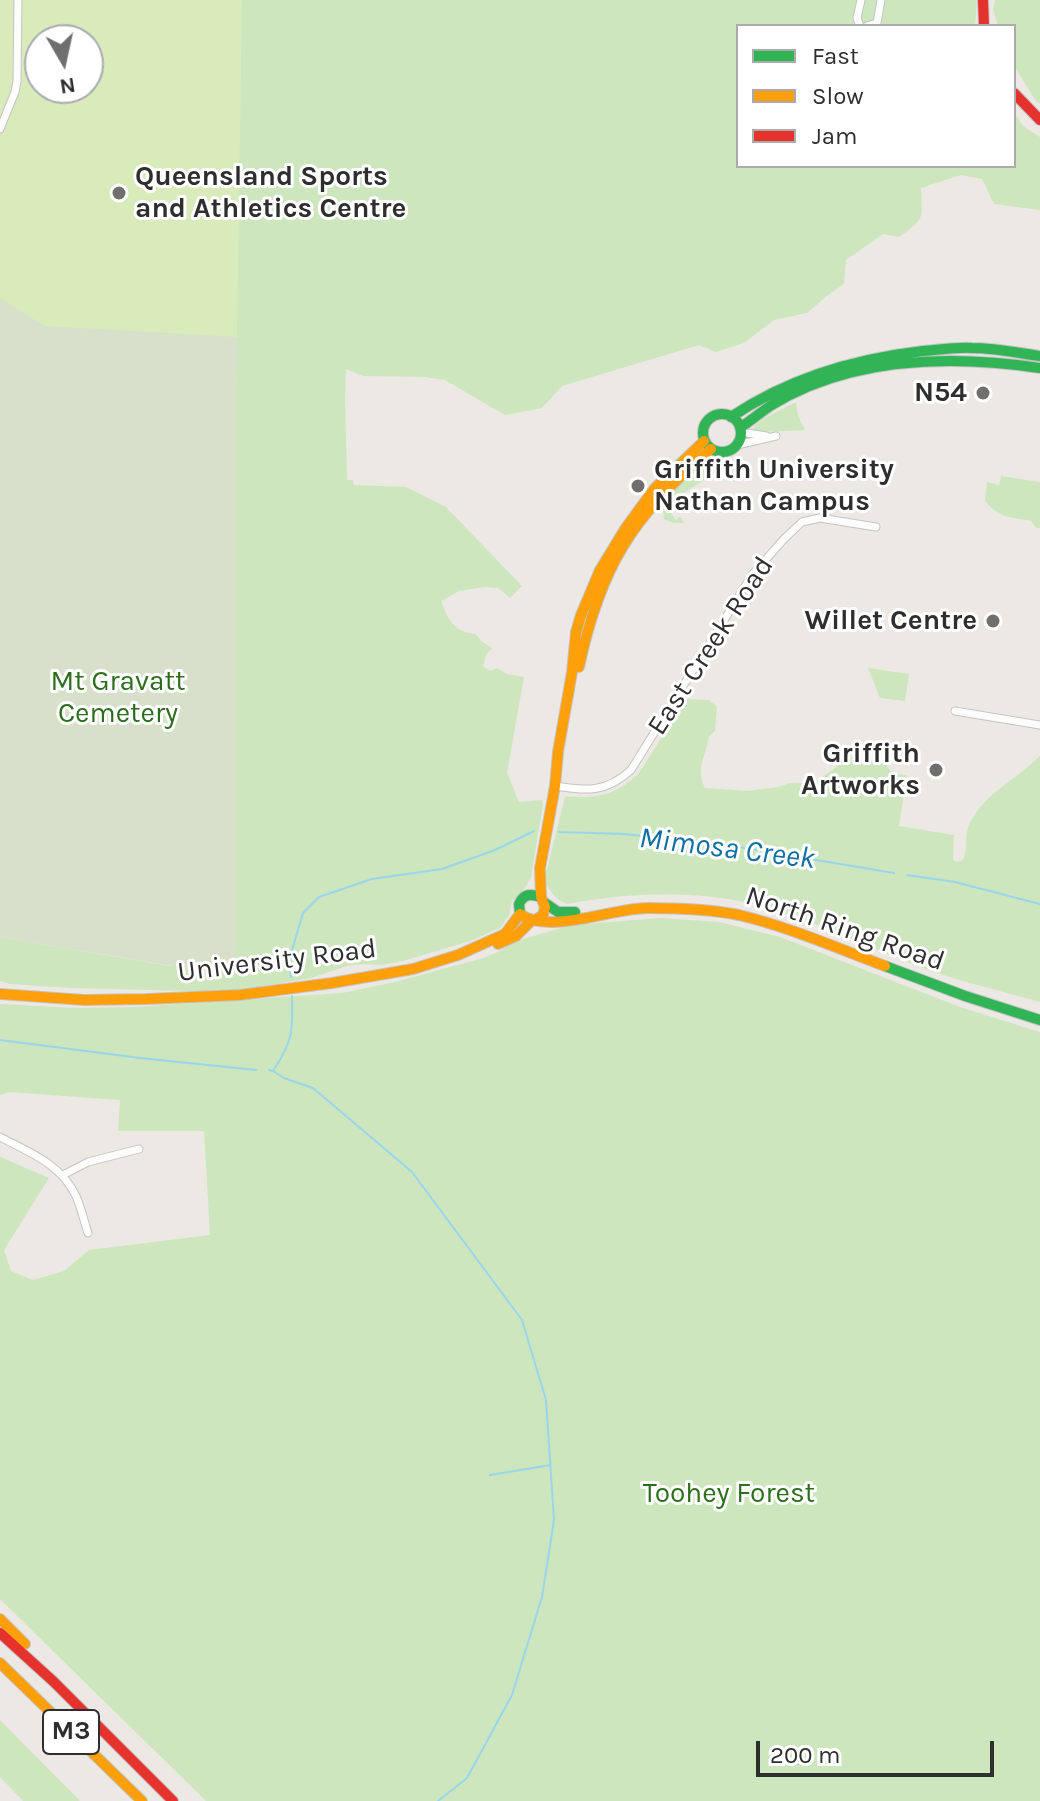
<!DOCTYPE html>
<style>
body{margin:0}
#map{position:relative;width:1040px;height:1801px;overflow:hidden;background:#ece8e4;font-family:Karla,sans-serif}
canvas{display:block}
.legend{position:absolute;left:736px;top:24px;width:280px;height:144px;box-sizing:border-box;background:#fff;border:2px solid #ababab;margin:0;padding:10px 14px;list-style:none;font-size:24px;color:#2e2e2e}
.legend li{display:flex;align-items:center;gap:16px;height:40px}
.legend b{width:40px;border:2px solid #ababab}
.north{position:absolute;left:24px;top:24px;width:80px;height:80px;box-sizing:border-box;background:#fff;border:2px solid #ababab;border-radius:50%;rotate:171deg;font-size:22px;font-weight:700;line-height:32px;text-align:center;color:#2e2e2e}
.north::after{content:'';display:block;margin:auto;width:28px;height:36px;background:#706f6e;clip-path:polygon(50% 0,100% 100%,50% 72%,0 100%)}
.scale{position:absolute;left:756px;top:1741px;width:238px;height:36px;box-sizing:border-box;border:4px solid #2e2e2e;border-top:0;padding-left:10px;font-size:24px;line-height:28px;white-space:nowrap;color:#2e2e2e;-webkit-text-stroke:6px #fff;paint-order:stroke}
</style>
<div id="map">
<canvas width="1040" height="1801"></canvas>
<ul class="legend">
<li><b style="height:10px;background:#30b455"></b>Fast</li>
<li><b style="height:10px;background:#ff9f0a"></b>Slow</li>
<li><b style="height:10px;background:#e5322d"></b>Jam</li>
</ul>
<div class="north">N</div>
<div class="scale">200 m</div>
</div>
<script>
const g = document.querySelector('canvas').getContext('2d');
g.lineJoin = 'round';
function fillPath(path, color) { g.fillStyle = color; g.fill(path, 'evenodd'); }
function trace(path, color, width, dash) { g.strokeStyle = color; g.lineWidth = width; g.lineCap = dash ? 'butt' : 'round'; g.setLineDash(dash || []); g.stroke(path); }
function label(font, color, halo, rows, align = 'center') {
  g.font = font + ' Karla,sans-serif'; g.lineWidth = 6; g.setLineDash([]); g.textBaseline = 'middle'; g.strokeStyle = halo; g.fillStyle = color; for (const [text, x, y, turn = 0] of rows) {
    g.save(); g.translate(x, y); g.rotate((+turn || 0) * Math.PI / 180); g.textAlign = isNaN(turn) ? turn : align; if (halo) g.strokeText(text, 0, 0); g.fillText(text, 0, 0); g.restore();
  }
}
fillPath(new Path2D(`
 M205 0H977L975 26H738V166H1014V112L1023 126 1040 137V210L994 204 982 179 961 175 921 188C922 219 926 218 899 237L883 234 846 260 844 284 828 295 807 313 774 320 744 343 716 352 699 345 562 386 542 408 505 415 445 380 424 377 363 376 346 369 345 399 347 480H353L354 485 406 487 446 507 522 586 510 598 498 588 485 587 459 591 441 601C448 620 455 633 476 634L481 641 492 648 486 655 483 666 490 671 497 668 507 674 524 677 507 773 519 802 542 800 543 805 531 877 525 888 512 901 509 915 500 928 470 941 403 961 382 965 363 964 347 966 311 978 228 992 71 988 10 984 0 981V937L170 966 46 332 0 304V202Z
 M995 0H1040V104L1036 101 1014 66V26H998L993 10Z
 M796 402 798 416 805 430 762 432 751 430C762 417 781 410 796 402Z
 M712 458 729 463 737 481 734 482 724 467 673 500 675 504 668 509 676 520 680 516 684 523H673L664 519C663 512 663 505 665 499 671 484 698 465 712 458Z
 M1001 476 1040 482V528H1036L1031 521C1011 517 999 518 985 501L987 482 999 485Z
 M868 668 909 674 905 701 880 698Z
 M686 699 709 700 717 707 715 731 709 736C706 757 695 768 705 788L748 791 778 787 790 783H813L831 771 849 756 884 762 892 773 907 775 899 826 954 835 953 859 956 862 962 861C969 851 964 837 969 825 983 794 1017 779 1040 756V1002C995 989 948 979 905 961 859 943 815 921 768 908 702 889 633 892 567 904 556 900 550 891 544 881L565 797C572 796 578 797 585 797 607 797 624 788 639 773Z
 M661 918 719 922 780 937 960 1007 1040 1032V1801H206L0 1599V1157L49 1178 4 1250 11 1271 33 1280 64 1271 89 1250 210 1235 204 1131H118L120 1100 9 1092 0 1095V1004L76 1008 133 1007 342 993 395 982 483 958 498 952 514 942 571 925Z
 M0 1720 80 1801H23L0 1777Z`), '#cee6be');
fillPath(new Path2D(`
 M0 298 44 326 237 337 236 962 220 974 0 937Z`), '#d8e0cc');
fillPath(new Path2D(`
 M0 0H242L237 337 44 326 0 298ZM40 40H88V88H40Z`), '#d9eabb');
trace(new Path2D(`
 M559 832 624 834 721 844 894 873
 M907 875 955 882 1040 904
 M291 977 290 957 303 913 319 897 372 879 442 869 495 850 534 831
 M0 1040 140 1058 256 1070
 M269 1070 273 1071C293 1041 293 1031 292 996
 M273 1071 284 1078 313 1088 412 1172 522 1320 546 1400 554 1520 542 1597 512 1695 467 1778 438 1801
 M490 1475 551 1465`), '#99d6ec', 2);
const street = new Path2D(`
 M860 26 857 18 861 0
 M867 26 877 23 881 0
 M0 129 15 92 17 81 18 0
 M741 432 766 436
 M737 445 776 436
 M955 711 1040 725
 M555 786C586 791 606 793 631 770L752 575 784 539 802 522 820 518 876 527
 M0 1137C29 1152 61 1164 76 1196 81 1207 84 1221 88 1233
 M63 1175 88 1162 139 1149`);
const fast = new Path2D(`
 M703 433a19 19 0 1 1 38 0a19 19 0 1 1-38 0Z
 M731 417C789 378 853 359 923 351 939 350 956 347 972 348 995 348 1018 353 1040 356
 M740 428C750 421 760 413 770 406 849 357 951 355 1040 368
 M545 903 558 912H575
 M520 914 519 904C524 893 531 894 541 897
 M885 966 965 996 1040 1020`);
const slow = new Path2D(`
 M579 667C600 567 633 515 711 449
 M520 914C548 935 613 908 647 908 677 908 709 909 739 915 789 927 837 948 885 966
 M535 920 543 915 545 907 541 897 540 868 555 786 558 752 572 672 576 632 581 615 600 570 625 529 655 488 704 441
 M498 944 516 936 531 921
 M0 994 84 1000 147 999 240 995 332 983 413 969 458 955 505 934 520 914
 M0 1619 25 1644
 M0 1663 142 1801`);
const jam = new Path2D(`
 M983 0 984 26
 M1014 93 1040 120
 M0 1633 54 1682 173 1801`);
trace(street, '#c5c4c5', 9);
trace(fast, '#c5c4c5', 12);
trace(slow, '#c5c4c5', 12);
trace(jam, '#c5c4c5', 12);
trace(street, '#fcfcfb', 7);
trace(fast, '#30b455', 10);
trace(slow, '#ff9f0a', 10);
trace(jam, '#e5322d', 10);
for (const [x, y, r, color] of [
 [119,193,8,"#706f6e"],
 [983,393,8,"#706f6e"],
 [638,486,8,"#706f6e"],
 [993,621,8,"#706f6e"],
 [936,770,8,"#706f6e"]
]) { const dot = new Path2D(); dot.arc(x, y, r, 0, 2 * Math.PI); g.fillStyle = color; g.fill(dot); trace(dot, '#fff', 3); }
for (const [x, y, w] of [
 [71,1732,56]
]) { const box = new Path2D(); box.roundRect(x - w / 2, y - 22, w, 44, 6); g.fillStyle = '#fff'; g.fill(box); trace(box, '#2e2e2e', 2); }
label('bold 26px', '#2e2e2e', null, [
 ["M3",71,1732]
]);
label('bold 28px', '#2e2e2e', '#fff', [
 ["Queensland Sports",135,177,"left"],
 ["and Athletics Centre",135,209,"left"],
 ["N54",967,393],
 ["Griffith University",654,470,"left"],
 ["Nathan Campus",654,502,"left"],
 ["Willet Centre",977,621],
 ["Griffith",920,754],
 ["Artworks",920,786]
], 'right');
label('28px', '#2e2e2e', '#fff', [
 ["East Creek Road",711,646,-57],
 ["North Ring Road",845,929,19],
 ["University Road",277,961,-7]
]);
label('28px', '#2c6e1b', '#fff', [
 ["Mt Gravatt",118,682],
 ["Cemetery",118,714],
 ["Toohey Forest",729,1494]
]);
label('italic 30px', '#0d6fa3', '#fff', [
 ["Mimosa Creek",727,849,7]
]);
</script>
